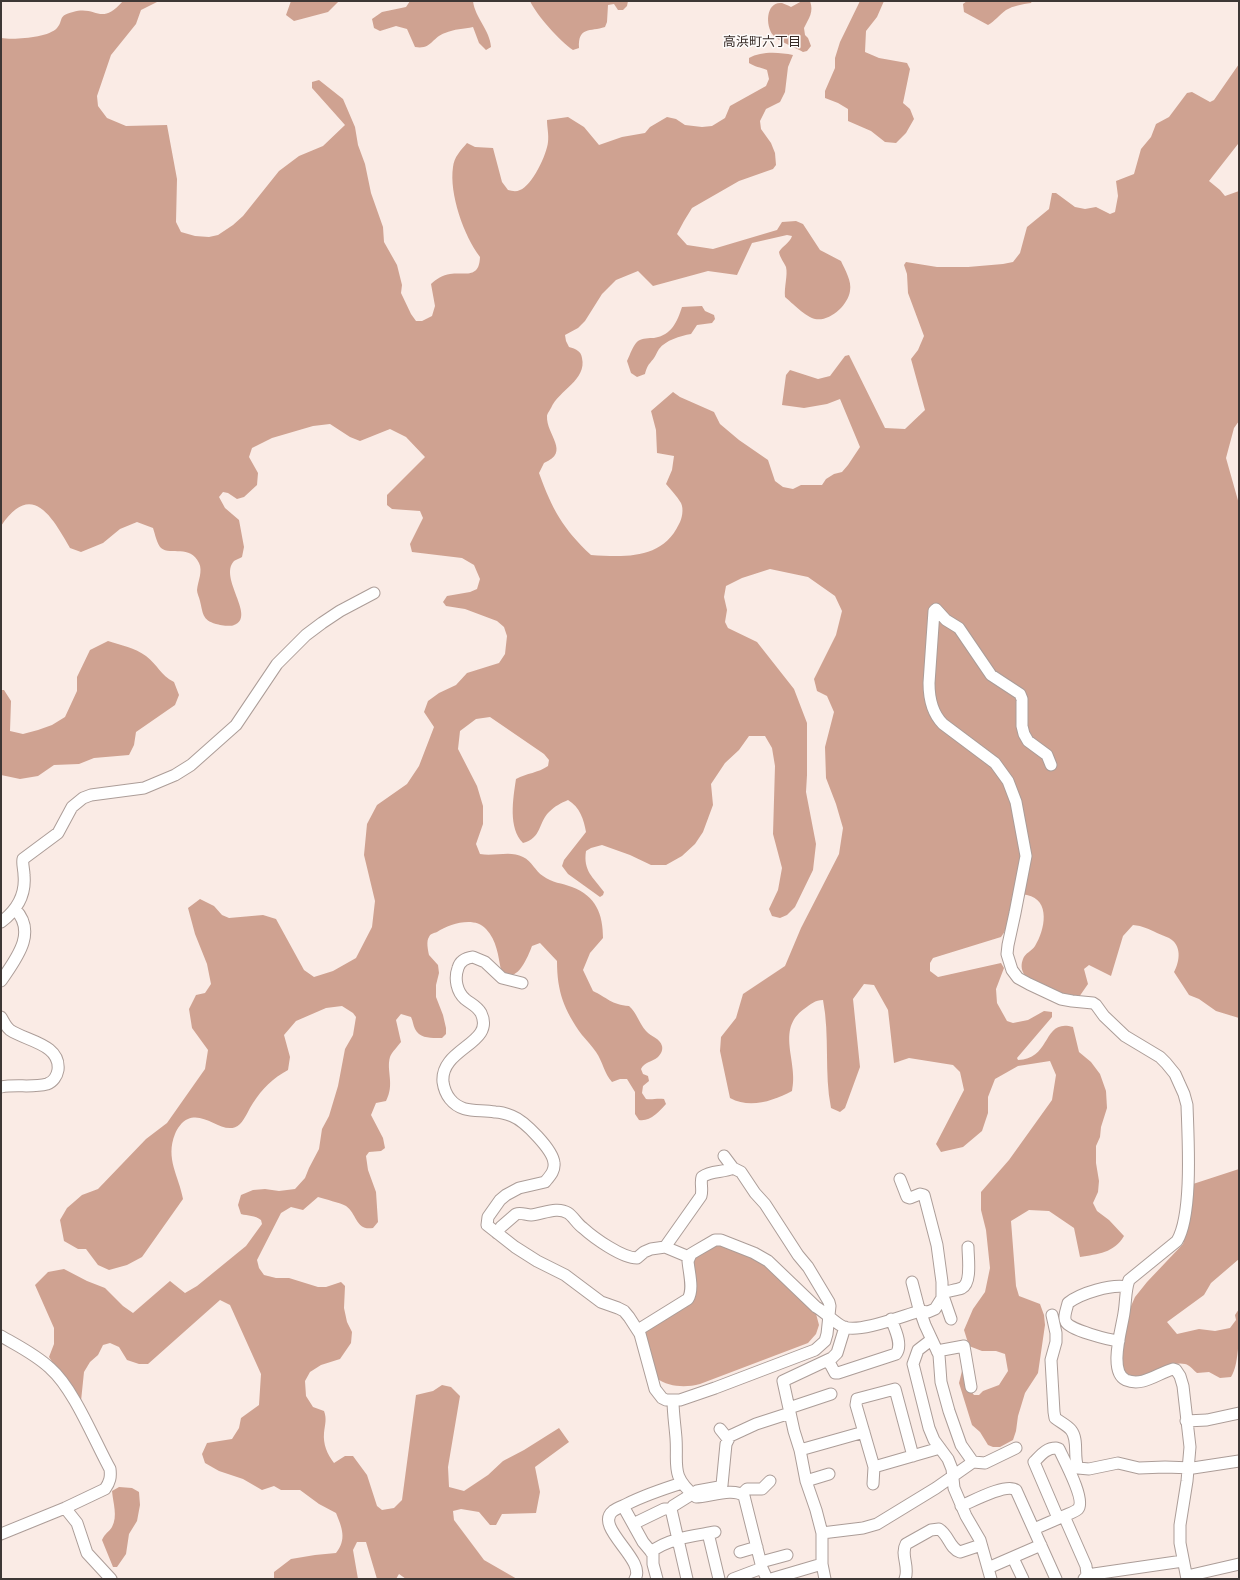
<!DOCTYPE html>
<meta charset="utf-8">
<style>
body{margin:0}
#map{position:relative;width:1240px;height:1580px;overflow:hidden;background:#faebe5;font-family:Manrope,sans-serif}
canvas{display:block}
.frame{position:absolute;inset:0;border:2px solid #3d3735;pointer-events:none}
</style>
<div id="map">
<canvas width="1240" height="1580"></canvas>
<div class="frame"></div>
</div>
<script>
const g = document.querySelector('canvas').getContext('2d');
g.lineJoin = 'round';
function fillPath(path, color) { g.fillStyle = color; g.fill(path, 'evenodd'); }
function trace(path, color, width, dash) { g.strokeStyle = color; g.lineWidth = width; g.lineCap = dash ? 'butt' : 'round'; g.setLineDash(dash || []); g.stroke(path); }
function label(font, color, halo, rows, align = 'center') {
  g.font = font + ' Manrope,"Noto Sans JP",sans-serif'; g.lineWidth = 3; g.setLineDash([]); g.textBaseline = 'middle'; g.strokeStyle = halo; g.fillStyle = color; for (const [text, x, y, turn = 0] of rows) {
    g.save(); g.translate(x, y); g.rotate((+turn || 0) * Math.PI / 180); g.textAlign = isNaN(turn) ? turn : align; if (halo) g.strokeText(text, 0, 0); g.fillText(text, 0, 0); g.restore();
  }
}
fillPath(new Path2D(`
 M123 1H159L141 10 136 24 111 55 97 96 98 106 107 118 126 126 167 125 177 179 176 222 181 232 195 236 209 237 218 235 233 225 243 216 279 171 299 156 323 146 345 125 312 88V82L319 80 343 99 355 127 358 145 365 164 371 193 383 227 384 242 397 265 402 285 401 293 411 314 416 321H422L432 316 435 306 431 284C436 279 443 275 450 274 466 272 479 279 480 257 464 236 449 194 453 167 454 157 461 150 467 143L475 147 493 148 502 182 508 190C512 191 516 192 520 190 532 186 547 154 548 142 549 135 547 127 547 120L568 117 584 127 599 145 622 137 645 133 650 127 667 117 676 119 685 125 702 127 712 126 725 118 730 106 766 86 769 79 767 70C760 67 755 67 749 63V58C761 51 779 52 793 55L788 67 785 92 780 102 766 109 760 121 761 129 771 143 775 153 776 165 773 169 739 181 692 208 684 221 677 234 687 245 713 249 777 230 782 222 796 221 803 224 820 250 841 261C845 270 852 281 850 291 848 305 830 322 815 319 806 317 792 303 785 297 784 287 788 275 786 267 784 262 780 258 779 252 782 246 790 243 792 236L787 235 752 243 737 275 708 271 653 286 638 271 616 280 602 294 585 321 578 328 565 335 566 341 569 347C576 349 581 351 582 358 587 380 559 390 551 408 550 410 547 414 547 416 546 435 571 452 544 463L539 473C552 509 563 529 591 555 624 557 662 560 679 524 682 519 684 509 681 503 677 496 671 490 666 484L672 470 674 456 657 453 656 430 651 411 673 392 680 397 714 412 720 424 739 440 768 460 775 481 783 487 793 489 801 485H822L826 479 834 474 842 472 848 465 860 447 840 399 827 404 804 408 782 405 786 375 790 370 818 379 830 376 845 356 849 355 885 428 905 429 925 410 911 359 918 350 924 336 908 293 907 274 904 265 906 262 937 267H968L1003 264 1013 262 1020 253 1027 227 1049 209 1052 193H1056L1075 207 1085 209 1096 207 1110 214 1115 212 1118 196 1116 181 1134 174 1141 149 1151 137 1156 124 1169 117 1187 93 1192 92 1210 102 1214 100 1239 64V139L1238 144 1209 181 1220 190 1225 196 1239 191V421L1234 428 1226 458 1239 504V1018L1216 1011 1199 999 1189 995 1174 972C1180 961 1182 945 1169 938 1165 936 1161 935 1157 933 1149 929 1143 926 1133 925L1123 936 1111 976 1089 965 1084 969 1088 984 1079 997C1064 994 1031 988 1024 974 1021 969 1021 964 1023 959 1025 953 1032 951 1035 946 1045 930 1051 900 1027 895 1022 894 1016 896 1012 897 1010 911 1010 926 1001 937L933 958 930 963V971L938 977 1001 963 1004 968 996 989 997 1003 1007 1021 1013 1023 1028 1020 1044 1011 1052 1012V1017L1017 1058 1018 1060C1052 1059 1042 1018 1073 1027L1079 1052 1091 1062 1100 1074 1106 1091 1107 1108 1101 1127 1100 1137 1096 1146V1163L1099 1181 1098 1192 1093 1203 1097 1211 1109 1220 1124 1236C1114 1253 1098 1254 1080 1257L1074 1228 1049 1211 1029 1210 1011 1221 1016 1286 1019 1296 1040 1304 1044 1315 1045 1325 1038 1373 1025 1393 1018 1416 1016 1431 1013 1440 1000 1447H993L988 1445 980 1432 972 1425 959 1383 962 1371H965L970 1390 974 1395H979L983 1391 999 1385 1008 1371 1005 1354 996 1351H982L969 1346 964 1330 973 1309 985 1292 990 1268 986 1230 981 1210V1192L1009 1160 1052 1100 1056 1075 1050 1061 1018 1066 995 1079 988 1097V1113L982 1131 963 1147 941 1152 936 1144 964 1090 960 1072 953 1065 909 1058 894 1063 888 1010 874 985 864 984 853 999 860 1067 845 1108 840 1112 831 1108C824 1073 830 1036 823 1000 815 1000 811 1004 804 1009 775 1030 799 1062 792 1091 773 1101 750 1109 730 1098L720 1051 721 1037 736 1018 743 994 785 966 801 928 839 854 843 828 836 804 826 778 825 747 834 712 827 696 817 691 814 679 836 635 842 611 835 596 808 577 770 569 742 578 726 586 724 597 727 610 725 622 728 628 757 642 794 689 807 723V775L806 792 816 844 813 870 795 907 787 915 780 918 772 916 769 909 778 890 782 868 773 834 775 766 772 748 765 736H749L739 750 725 763 711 784 713 805 703 832 695 844 682 856 666 865H651L630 855 602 845 591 848 586 851C583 871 593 877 604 892L603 895 600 897 568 874 562 866 564 860 586 832C584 820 580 807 568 800 561 803 555 806 549 812 538 823 542 838 523 843 508 828 513 799 516 779 527 773 538 773 548 766L549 760 544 754 490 717 476 719 460 731 458 749 477 786 483 806V824L476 844 480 854C494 857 510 850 523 857 532 861 535 871 543 876 552 883 562 883 572 887 596 896 603 914 603 938L590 953 583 970 593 991C606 997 612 1005 629 1006 637 1013 639 1023 646 1031 651 1037 660 1038 662 1046 663 1050 661 1054 658 1057 652 1062 644 1062 641 1069L643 1074 648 1076 649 1081 643 1086 642 1093 646 1099C652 1100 657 1098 664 1099L666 1104C659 1112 650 1122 639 1120L635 1114V1092L627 1079H620L612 1082C604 1073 603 1062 596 1052 592 1046 587 1041 582 1035 564 1010 557 992 557 961L540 943 532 946C529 954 520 977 509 975 507 974 503 971 501 970 498 955 497 941 486 929 474 916 450 924 437 932 434 933 430 934 429 937 426 941 428 950 429 955L438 965 439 973 436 985V997L443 1015 446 1028V1034L442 1038C432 1038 420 1039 415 1029 413 1025 413 1021 411 1017L401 1014 396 1020 401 1042C398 1046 392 1052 390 1057 386 1071 395 1084 386 1101L376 1103 371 1115 383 1138 385 1148 381 1151 369 1152 366 1156 368 1170 376 1192 378 1222 373 1228C356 1231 357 1214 346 1206 338 1202 327 1200 318 1197L303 1210 291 1207 281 1213 257 1260 259 1268 264 1275 276 1278H289L318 1287H326L341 1282 345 1286 344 1308 347 1322 352 1332 351 1343 340 1359 321 1365 310 1372 305 1381 306 1396 313 1407 324 1411C327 1419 325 1424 324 1433 323 1444 327 1454 334 1463L345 1456H353L367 1475 377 1506 382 1510 394 1508 402 1500 416 1395 433 1391 442 1385 451 1387 460 1396 448 1467 449 1487 464 1491 488 1475 503 1461 524 1450 559 1428 569 1442 535 1467 540 1492 536 1513 502 1514 496 1525H490L479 1512 461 1509 453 1511 454 1520 484 1560 517 1579H406L399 1574 396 1579H377L366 1542H357L353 1550 358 1579H274V1572L291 1559 315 1555 336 1553C347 1539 342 1528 336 1513L319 1504 300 1490H281L274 1486 262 1490 243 1479 219 1471 205 1463 202 1454 207 1443 232 1439 239 1428 241 1418 259 1405 261 1374 230 1305 220 1300 148 1364H139L127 1360 119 1347 110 1343 103 1345 98 1355 90 1362 84 1372 81 1401 76 1399 49 1357 54 1344V1328L35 1285 48 1272 64 1269 87 1281 105 1288 123 1306 133 1313 170 1281 185 1293 197 1286 246 1246 262 1224 261 1220C255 1215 248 1216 241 1214L238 1205 241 1195 253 1190 265 1189 279 1191 295 1189 305 1178 309 1168 319 1149 322 1129 329 1116 338 1086 345 1049 353 1035 356 1017 353 1013 342 1006 326 1008 296 1021 284 1035 290 1057 288 1070C273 1078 262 1089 253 1103 249 1109 245 1119 240 1124 225 1138 206 1111 188 1119 182 1121 177 1129 175 1134 165 1159 179 1176 183 1199L142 1257 127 1265 109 1270 98 1265 86 1249H78L64 1241 60 1220 67 1208 82 1195 98 1189 146 1139 167 1123 205 1069 208 1050 192 1028 189 1009 196 995 205 993 211 984 207 964 195 934 188 908 200 899 214 906 222 915 229 918 263 915 276 919 304 970 314 977 333 971 356 958 372 927 375 901 364 855 367 824 377 805 407 784 419 766 434 727 424 712 428 701 439 693 456 685 467 673 499 663 505 654 507 636 504 627 497 621 465 609 446 606 443 602 447 596 470 592 477 589 480 579 474 565 462 558 412 552 410 544 423 518 420 511 392 509 387 505V495L425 457 406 437 390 429 360 441 350 437 330 424 313 426 272 438 252 448 249 457 258 473 257 485 244 497 237 499 228 493 223 492 219 497 225 508 239 520 244 547 242 557C240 558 236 560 234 561 218 578 257 617 234 625 230 627 220 625 216 624 202 620 203 613 200 601 199 597 197 593 197 590 198 581 203 571 199 563 190 544 171 556 161 548 157 544 155 534 153 528L137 522 120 529 103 543 81 552 70 548C52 517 32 480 1 526V38C14 40 48 38 57 28 64 20 57 16 73 12 97 5 100 27 123 1Z
 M291 1H339L328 12 294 21 286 15Z
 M410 1H473C475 18 490 30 491 47L486 50 479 43 473 27C464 29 454 29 445 33 432 37 432 50 415 47L407 29 396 26 380 31 374 28 372 19 382 12 406 7Z
 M530 1H628L627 6 623 10H618L614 4 608 5 607 22 605 27C590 32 578 26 579 48L573 50C560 41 537 16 530 1Z
 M802 1H810C814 12 809 18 804 28L805 35 808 38 811 46 807 51 803 52C796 48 778 41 773 35 765 25 766 1 782 3 785 4 789 6 791 7Z
 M860 1H884L877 17 866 31 865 52 879 58 907 63 910 69 903 103 910 109 914 119 906 133 896 143 885 142 871 131 848 121V109L838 103 825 98V91L835 68V58L840 42Z
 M967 1H1032L1031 3C1022 4 1013 6 1006 10 999 15 995 21 988 25L964 12 963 4Z
 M702 306 705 311 714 315 715 319 712 323 697 325 691 334C680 336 666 340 659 349 657 352 656 355 654 358 648 366 648 364 645 374L637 377 631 373 627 361C630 355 633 345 638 341 643 338 649 338 654 338 672 335 677 322 682 307Z
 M108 641C121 645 135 648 146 656 158 665 160 675 174 682L179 695 175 705 136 732 134 745 129 755 94 758 79 764 54 765 38 776 20 779 1 775V690H4L11 701 10 731 23 734 38 730 52 725 65 717 77 691V677L90 650Z
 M1239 1169V1259L1211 1283 1204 1295 1167 1322 1177 1334 1199 1329 1215 1331 1230 1328 1236 1320 1235 1315 1239 1309C1239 1327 1240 1364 1231 1377L1220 1378 1209 1372 1197 1373C1193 1370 1190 1365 1185 1364 1164 1359 1147 1390 1123 1371L1120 1353 1128 1313 1135 1297 1147 1282 1183 1244 1189 1220 1193 1184Z
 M119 1487 132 1488 139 1492 140 1505 137 1521 129 1534 126 1554 117 1567H113L102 1540C105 1533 109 1532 112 1527 118 1516 113 1503 112 1491Z`), '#cfa291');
fillPath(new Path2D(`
 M719 1244 758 1259 815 1310 819 1325 816 1334 808 1343 700 1384C685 1388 669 1387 656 1378L645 1334V1330L683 1308 691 1263 696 1255Z`), '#d2a593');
const minor = new Path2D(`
 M1051 765 1047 755 1028 741 1024 734 1022 726V699L1020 694 991 675 959 628 946 620 936 609 934 611 929 683C929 698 932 713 943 724L995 763 1008 781 1016 802 1026 856 1015 913 1008 945 1007 954 1012 970 1018 978 1029 984 1061 999 1072 1001 1093 1003 1096 1005 1104 1016 1125 1036 1160 1057 1166 1063 1175 1074 1184 1094 1187 1105C1188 1138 1193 1214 1177 1241L1129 1280C1125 1291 1126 1302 1124 1313 1122 1328 1108 1372 1126 1380 1143 1387 1158 1373 1173 1369L1176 1370 1180 1376 1183 1386 1190 1447 1187 1481 1180 1525V1543L1187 1579
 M1 922C17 910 26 895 24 875 24 869 22 865 23 859L58 833 72 807 83 798 91 795 144 788 175 775 191 765 236 725 277 664 306 635 322 623 340 611 374 593
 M1 981C15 960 38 933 15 909
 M522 983 502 978 485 962 473 957C465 958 460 961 458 968 454 979 457 992 465 999 471 1004 477 1006 481 1013 496 1044 440 1048 443 1082 444 1089 446 1094 450 1099 462 1114 478 1109 495 1112 501 1112 507 1114 512 1116 525 1121 553 1150 554 1163 555 1171 550 1176 545 1182L519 1188 506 1195 500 1200 488 1217 487 1225 515 1247 537 1261 565 1275 601 1302 618 1308 624 1311 629 1317 640 1334 655 1389 662 1398 666 1400H680L715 1388 807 1353 815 1350 825 1341 827 1334 830 1306 829 1302 808 1267 798 1255 765 1204 755 1193 741 1172 733 1168 724 1156
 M1 1017C4 1022 6 1027 10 1030 26 1041 61 1044 58 1070 57 1076 53 1082 47 1084 32 1088 16 1084 1 1087
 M497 1233 501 1227 516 1214C521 1212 526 1215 531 1215 543 1214 557 1206 568 1213 573 1216 577 1224 583 1228 594 1238 622 1258 637 1258L644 1252 651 1249 665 1247 701 1196C703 1189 700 1183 702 1177 712 1170 723 1173 733 1168
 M665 1247 689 1257
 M912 1282 918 1305 925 1325 939 1355 941 1382 949 1411 961 1445 973 1462 985 1463 1016 1448
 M1052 1315 1056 1333V1342L1051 1360 1054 1412 1055 1418C1060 1422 1067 1425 1071 1430 1079 1440 1073 1456 1078 1468L1089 1469 1118 1463 1139 1468 1165 1467 1193 1468 1239 1461
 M951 1319 942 1293C949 1291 956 1290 962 1288 972 1283 968 1257 968 1247
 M638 1330 688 1299C694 1289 689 1273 688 1261L691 1254 696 1251 715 1240H721L754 1253 768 1261 816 1307C825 1312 837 1325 844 1327 860 1333 902 1316 920 1311L928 1312 935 1309 942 1298V1282L937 1245 924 1195 920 1194 910 1198 907 1197 900 1179
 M1 1336C18 1346 35 1354 50 1368 74 1389 94 1440 110 1469 111 1477 110 1482 105 1489L65 1508 1 1534
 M931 1340 918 1350 913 1364 929 1428 934 1440 948 1459 952 1469 954 1488 966 1516 980 1540 991 1579
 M1119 1341C1109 1340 1070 1330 1066 1322 1063 1317 1067 1308 1068 1303 1081 1293 1111 1284 1127 1287
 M937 1351 964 1346 971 1387
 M828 1360 835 1373H838L896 1354C903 1345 895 1329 891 1319
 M673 1400C673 1413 675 1425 676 1438 678 1466 670 1476 696 1497 709 1497 733 1487 744 1496L762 1568 767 1579
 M789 1408 831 1394
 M1186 1421 1207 1420 1239 1413
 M720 1429 728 1439
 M800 1450 864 1432
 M874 1467 940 1448
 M806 1481 829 1474
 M873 1484 874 1467 872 1460 856 1405 857 1399 895 1389 913 1456
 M742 1494 747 1489H762L770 1481
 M623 1506 643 1542 653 1554V1564L657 1579
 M961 1506C973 1501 1006 1483 1016 1490L1056 1579
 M65 1508 77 1523 87 1553 111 1579
 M1058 1518 1034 1462C1041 1455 1046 1448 1056 1448L1059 1449C1064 1460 1086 1500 1078 1509 1075 1512 1068 1514 1064 1516
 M633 1524 664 1509H671
 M1034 1529 1064 1516 1086 1566 1087 1575
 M708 1533 719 1579
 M822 1533 863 1528 877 1524 936 1488 973 1462
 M651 1552C669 1538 694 1536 715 1532
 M740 1552 757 1547
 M1013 1558 1023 1579
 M761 1562 787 1555
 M988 1568 1041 1545
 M1187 1576 1239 1564
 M635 1579C647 1560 593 1527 613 1511 617 1508 623 1506 627 1504 645 1495 663 1489 682 1483
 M687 1579 671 1509 673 1506 697 1491 719 1487 722 1485 726 1444 730 1436 756 1424 790 1413
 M733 1579 762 1568
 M771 1579 822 1564
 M825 1579 822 1564V1533L816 1510 806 1481 800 1450 794 1431 783 1381 832 1358 837 1353 845 1327
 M905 1579C910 1567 900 1555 906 1544L931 1530 939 1529C949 1535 949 1548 960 1552L981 1545
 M1084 1579 1087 1575 1183 1561`);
trace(minor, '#ac9d98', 13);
trace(minor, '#fff', 11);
label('13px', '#382c28', '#fefbfa', [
 ["高浜町六丁目",762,42]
]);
</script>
